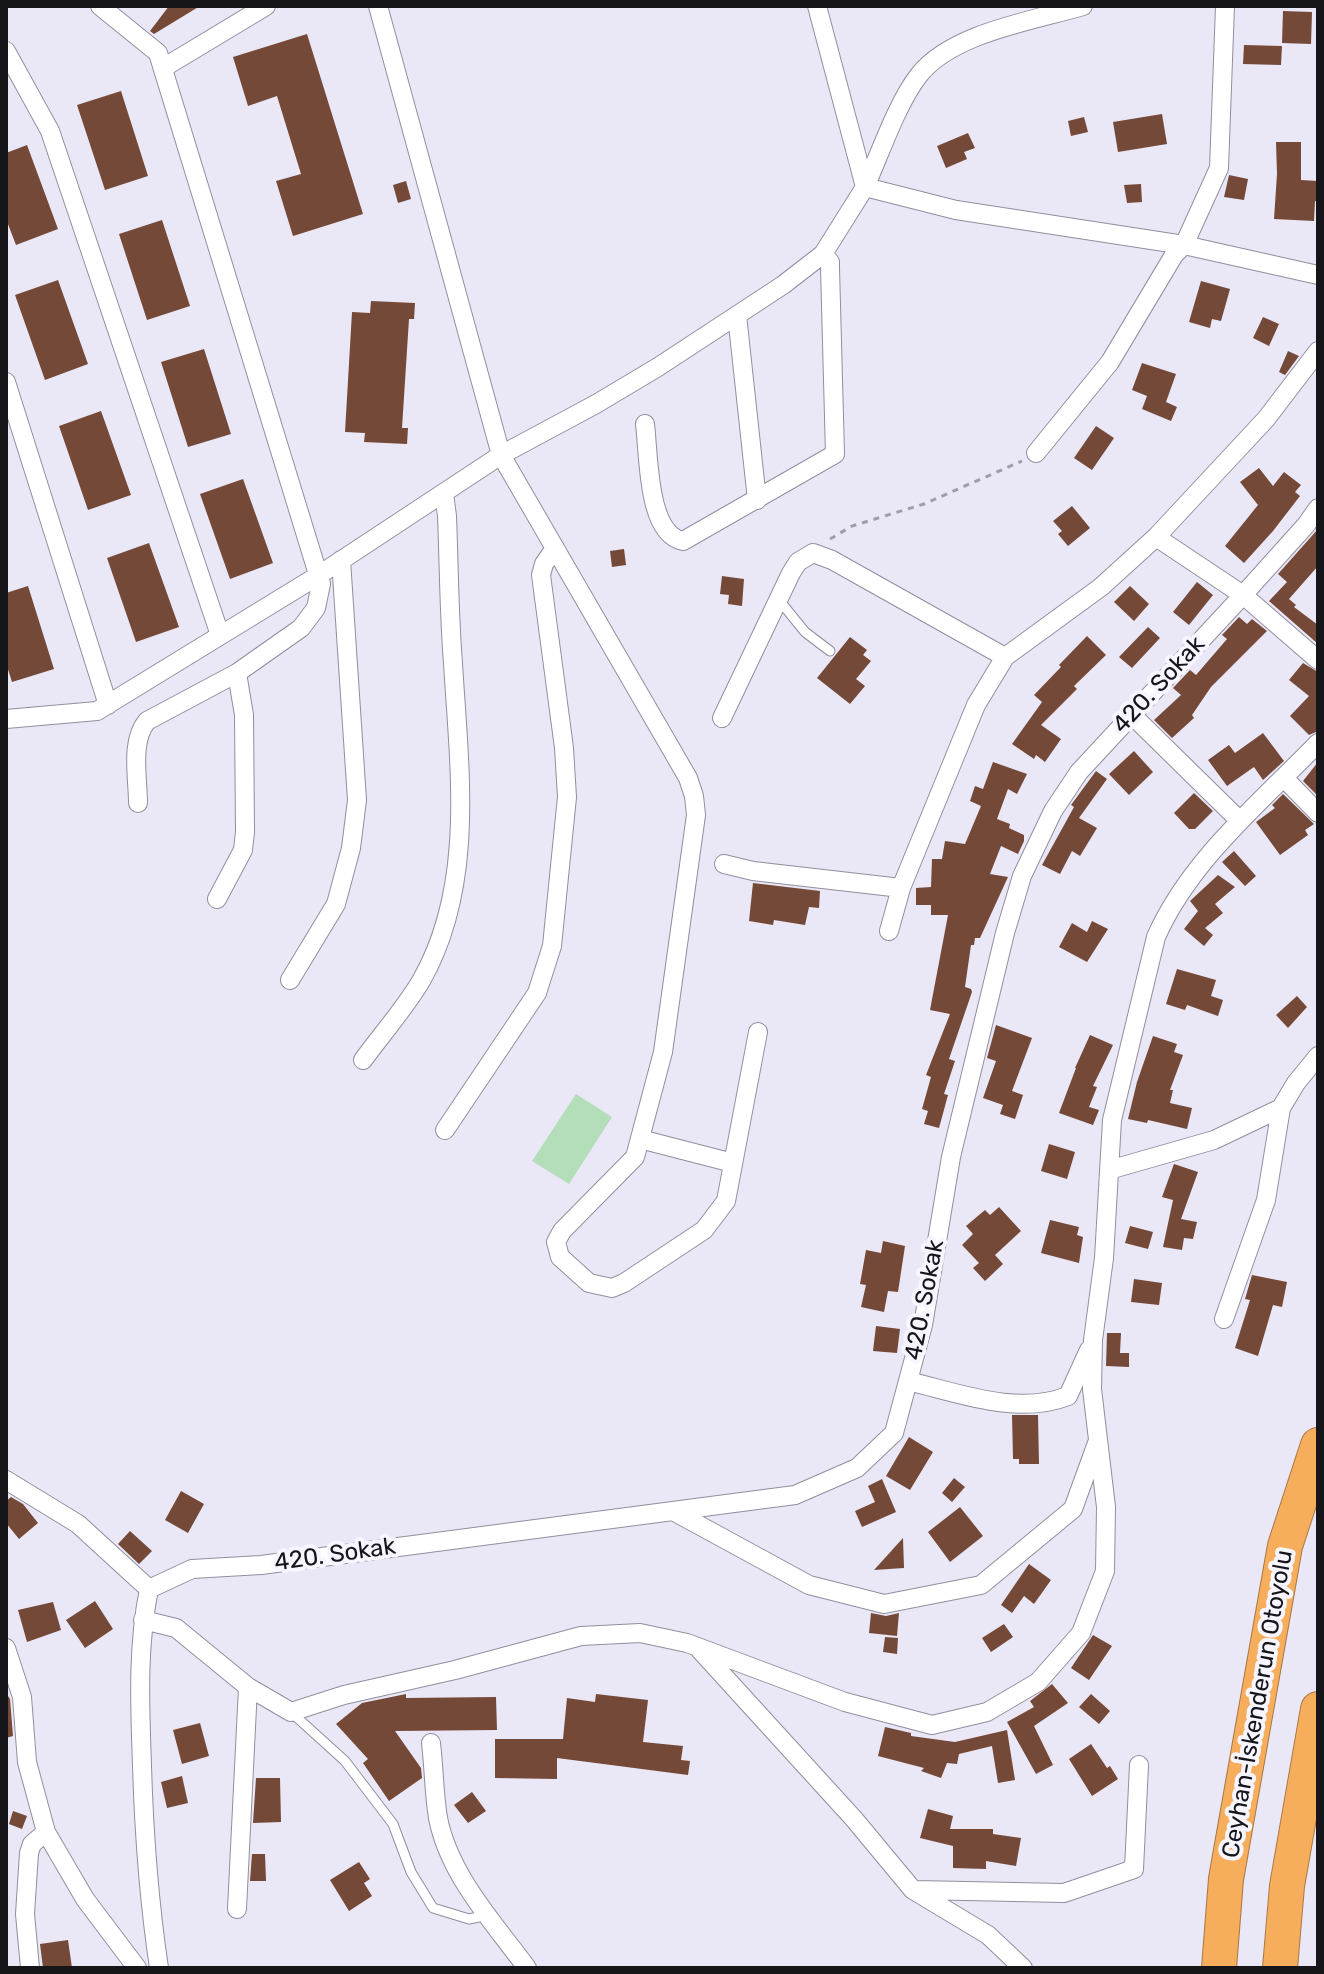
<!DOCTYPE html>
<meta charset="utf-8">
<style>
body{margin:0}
#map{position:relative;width:1324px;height:1974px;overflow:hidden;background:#eae7f7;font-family:Rubik,sans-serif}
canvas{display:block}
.frame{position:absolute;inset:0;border:8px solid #16151a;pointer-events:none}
</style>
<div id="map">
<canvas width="1324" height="1974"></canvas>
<div class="frame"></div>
</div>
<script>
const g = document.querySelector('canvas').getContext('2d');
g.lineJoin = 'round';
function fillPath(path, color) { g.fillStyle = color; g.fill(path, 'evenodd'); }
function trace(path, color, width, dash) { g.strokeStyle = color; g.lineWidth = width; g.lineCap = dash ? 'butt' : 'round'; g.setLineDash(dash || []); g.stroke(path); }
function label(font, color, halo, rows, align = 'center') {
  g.font = font + ' Rubik,sans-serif'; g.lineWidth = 8; g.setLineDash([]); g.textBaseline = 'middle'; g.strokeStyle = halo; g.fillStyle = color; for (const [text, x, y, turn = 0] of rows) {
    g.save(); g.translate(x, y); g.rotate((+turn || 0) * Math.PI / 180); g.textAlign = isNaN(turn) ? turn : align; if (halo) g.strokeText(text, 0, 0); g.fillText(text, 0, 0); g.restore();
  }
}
fillPath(new Path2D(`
 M576 1094 612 1117 569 1184 532 1161Z`), '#b4ddba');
fillPath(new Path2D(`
 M169 6H200L154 34 150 31Z
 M1283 11 1312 12 1311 44 1282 43Z
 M307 34 363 214 293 236 276 181 301 174 277 96 248 106 233 57Z
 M1244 45 1282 46 1281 65 1243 64Z
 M121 91 148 176 105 190 77 105Z
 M1162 114 1167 144 1118 152 1113 122Z
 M1084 117 1088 132 1071 136 1068 121Z
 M968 133 975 148 964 152 967 159 946 168 937 146Z
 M1276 142H1301V180L1318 181V202L1315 201 1314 221 1274 219 1277 174Z
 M27 145 58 229 16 245 6 219V153Z
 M1229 175 1248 179 1244 200 1224 197Z
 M406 181 411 199 398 203 393 185Z
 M1141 184 1142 202 1127 203 1124 185Z
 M162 220 190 306 147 320 119 234Z
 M58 280 88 364 45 380 15 295Z
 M1201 281 1230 289 1221 321 1212 319 1210 328 1189 322Z
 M371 301 415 303 414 319H409L402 428H408L407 444 364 442 365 433 345 432 352 312 370 313Z
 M1263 317 1279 324 1269 346 1253 338Z
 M204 349 231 434 188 447 161 362Z
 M1288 351 1299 356 1285 375 1279 372Z
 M1142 363 1176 374 1166 402 1177 407 1171 421 1142 409 1147 396 1132 390Z
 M101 411 131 495 88 510 59 426Z
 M1096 426 1114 438 1092 470 1074 458Z
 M1259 468 1273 486 1284 472 1301 485 1295 492 1300 496 1273 531 1244 563 1225 546 1258 505 1240 482Z
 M243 479 273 563 230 579 200 494Z
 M1072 506 1090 528 1068 546 1058 534 1062 531 1053 521Z
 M1318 529V566L1289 599 1296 605 1294 607 1318 625V644L1269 601 1287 582 1278 574Z
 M149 543 179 627 136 642 107 558Z
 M624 549 626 565 612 567 610 551Z
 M722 576 744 579 742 606 728 604 729 595 720 594Z
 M1197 582 1213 595 1189 625 1173 612Z
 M28 586 54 669 12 682 6 663V593Z
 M1130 586 1149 604 1134 621 1114 602Z
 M1239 617 1247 624 1252 619 1267 631 1211 687 1192 715 1194 718 1172 738 1154 720 1181 695 1173 688 1190 670 1196 675 1227 639 1222 635Z
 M1148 627 1160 638 1132 668 1119 657Z
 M1087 636 1106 655 1074 686 1077 689 1041 725 1061 739 1045 762 1036 755 1034 759 1012 744 1042 702 1034 695 1061 667 1059 665Z
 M850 637 867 650 863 655 871 661 856 679 865 686 850 704 817 678Z
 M1303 663 1318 672V731L1309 735 1290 716 1309 696 1289 680Z
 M1263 733 1284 761 1263 780 1254 767 1227 786 1208 760 1229 745 1235 753Z
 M1134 751 1153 772 1129 795 1109 774Z
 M993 762 1027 774 1017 794 1008 789 997 819 1010 824 1009 828 1024 835V841L1018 854 1001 846 990 874 1008 877 980 938H975L974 945H971L965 987 971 989 972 992 949 1059 955 1061 944 1094 948 1095 939 1128 924 1124 928 1111 922 1109 931 1077 926 1075 950 1014 930 1010 948 915H931V905H916V888L931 887 932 859H942L945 841 965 844 981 806 970 801 975 786 983 789Z
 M1318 762V796L1303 781Z
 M1096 771 1107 779 1079 818 1097 828 1080 856 1072 851 1060 874 1042 865 1074 807 1071 805Z
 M1194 793 1213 811 1195 829H1189L1174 813Z
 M1283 794 1314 824 1305 830 1308 835 1280 855 1256 822 1275 808 1272 805Z
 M1234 851 1256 876 1245 886 1222 862Z
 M1218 875 1235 887 1215 904 1223 913 1205 928 1213 935 1204 946 1184 929 1198 911 1190 901Z
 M753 883 820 891 819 908 809 907 805 925 774 920 773 925 749 921Z
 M1092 921 1108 929 1087 962 1059 947 1072 923 1087 932Z
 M1177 969 1216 980 1211 996 1223 1000 1218 1016 1187 1005 1185 1010 1166 1004Z
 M1297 996 1307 1007 1288 1028 1276 1015Z
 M996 1025 1032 1038 1012 1091 1023 1095 1015 1119 1000 1114 1003 1105 983 1098 996 1061 987 1058Z
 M1090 1035 1113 1045 1093 1086 1097 1087 1089 1107 1099 1110 1093 1125 1059 1113 1076 1068H1075Z
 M1153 1036 1177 1044 1174 1052 1183 1055 1170 1090H1173L1170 1103 1192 1108 1187 1129 1148 1120 1147 1123 1128 1119 1137 1082Z
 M1049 1144 1075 1152 1067 1179 1041 1171Z
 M1174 1164 1198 1172 1181 1219 1197 1222 1193 1239 1184 1238 1182 1250 1163 1247 1173 1200 1162 1197Z
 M999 1207 1021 1231 995 1255 1003 1264 985 1281 973 1268 979 1263 962 1245 973 1234 966 1226 985 1210 990 1215Z
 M1050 1220 1079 1227 1077 1235 1083 1237 1079 1263 1041 1253Z
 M1130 1226 1153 1232 1148 1249 1125 1243Z
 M883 1241 905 1246 898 1292 888 1291 884 1312 861 1307 866 1285 860 1284 866 1250 881 1253Z
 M1252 1275 1287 1282 1282 1307 1273 1305 1258 1356 1235 1348 1250 1300 1245 1299Z
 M1134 1279 1162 1283 1159 1305 1131 1302Z
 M876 1326 900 1329 897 1353 873 1351Z
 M1107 1333H1121L1120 1353H1129V1367L1106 1366Z
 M1012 1415H1038L1039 1464H1019V1459H1013Z
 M909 1437 933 1452 910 1490 886 1476Z
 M954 1478 965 1487 952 1502 942 1493Z
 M882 1479 896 1512 862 1527 855 1511 875 1502 868 1486Z
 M181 1491 204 1504 188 1533 165 1520Z
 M11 1497 23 1504 38 1523 19 1539 6 1523V1501Z
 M960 1507 983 1536 950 1562 928 1532Z
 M130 1531 152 1551 139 1564 118 1544Z
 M903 1538 904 1568 874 1570Z
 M1029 1564 1051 1580 1034 1604 1024 1596 1012 1613 1001 1605Z
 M95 1601 113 1629 85 1648 66 1620Z
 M53 1602 61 1630 27 1642 18 1610Z
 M871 1613 886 1616 899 1613 897 1636 869 1633Z
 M1004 1624 1013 1637 991 1652 982 1638Z
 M1093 1635 1112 1646 1089 1680 1071 1668Z
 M885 1637 898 1638 897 1654 883 1652Z
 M1052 1684 1068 1703 1034 1726 1053 1765 1036 1774 1007 1722 1034 1707 1030 1701Z
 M6 1693 10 1699 13 1736 6 1738Z
 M406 1694V1698L496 1697 497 1730 395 1731 421 1768 422 1778 389 1801 363 1763 368 1759 336 1724 362 1703Z
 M596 1694 648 1700 643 1742 683 1746 681 1760 690 1761 688 1775 557 1758V1779L495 1778V1739H563L567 1698 595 1702Z
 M1091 1694 1110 1711 1099 1724 1079 1707Z
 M200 1723 209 1756 182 1764 173 1730Z
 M885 1727 911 1733V1736L955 1742 1007 1730 1015 1780 998 1783 992 1746 959 1754 957 1764 947 1763 941 1778 921 1771 924 1768 878 1756Z
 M1091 1744 1107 1768 1110 1766 1118 1779 1092 1796 1069 1759Z
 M182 1776 188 1803 167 1808 161 1782Z
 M256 1778H280L281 1822 253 1823Z
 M472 1792 486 1811 468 1823 454 1805Z
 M928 1809 953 1816 950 1829H993V1834L1021 1838 1016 1866 986 1861V1869L953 1868V1846L920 1838Z
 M13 1811 27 1816 22 1829 9 1824Z
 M252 1854H265L266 1881H250Z
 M359 1862 370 1879 364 1883 372 1896 349 1911 330 1880Z
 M68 1940 72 1968H43L40 1944Z`), '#744938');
const service = new Path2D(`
 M779 600 805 632 830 651
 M292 1713 345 1761 393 1824 411 1872 433 1908 469 1919 488 1915`);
const minor = new Path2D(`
 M100 6 158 53 321 584 316 608 301 628 237 673 147 721C130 741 138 778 138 803
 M378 6 501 455 688 778 694 796 696 815 663 1052 635 1157 562 1231 556 1242 560 1257 589 1283 612 1288 624 1283 704 1230 726 1201 758 1032
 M817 6 865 187
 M6 51 50 131 220 635
 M163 68 266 6
 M865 187C880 154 897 103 919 75 952 33 1032 21 1083 6
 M737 315 757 500
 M6 382 108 705
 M645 424C649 456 647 534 683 541L835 454 830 268V262L823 254
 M1036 453 1110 362 1174 255 1184 245 1219 168 1225 6
 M1156 537 1243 595 1318 660
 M1132 715 1240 821
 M722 718 791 573 798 562 813 553 832 560 1005 657
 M6 719 97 711 319 575 501 455 596 404 658 367 783 285 823 254 865 187 956 210 1184 245 1318 275
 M1284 778 1318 813
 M724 864 753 871 901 888
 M217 899 243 850 245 832 244 715 237 673
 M889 931 901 888 976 705 1005 657 1101 587 1156 537 1266 419 1318 351
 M290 980 336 904 351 848 357 800 341 560
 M363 1060C382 1034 405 1008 421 981 476 885 459 767 453 663 449 614 449 565 447 516L444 493
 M445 1130 537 993 552 946 567 797 564 748 541 575 544 564 555 548
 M640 1139 733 1163
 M1109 1170 1214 1140 1281 1108 1296 1083 1318 1056
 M1224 1319 1266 1200 1281 1108
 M908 1381C959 1393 1017 1416 1068 1396L1089 1350
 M6 1480 78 1524 149 1589
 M673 1511 809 1585 884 1604 981 1585 1073 1509 1097 1443
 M149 1589 192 1569 261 1565 795 1495 857 1468 894 1433 923 1325 951 1157 1005 933 1022 876 1053 811 1079 772 1243 595 1306 525 1318 508
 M149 1589C137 1648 140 1706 142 1766 144 1834 149 1901 159 1968
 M143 1620 176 1628 248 1687 291 1712 344 1695 455 1670 581 1636 640 1633 687 1643 845 1702 932 1725 987 1712 1038 1682 1081 1633 1105 1571 1106 1507 1092 1389 1093 1340 1104 1258 1112 1120 1156 937C1190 860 1260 803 1318 743
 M6 1648 22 1697 27 1762 46 1832
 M700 1650 854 1819 913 1890 988 1935 1023 1968
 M431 1743C434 1768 434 1794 438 1818 449 1875 494 1923 527 1968
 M916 1890 1064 1893 1134 1869 1139 1765
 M237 1909 248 1687
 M30 1968 25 1914 29 1853 32 1844 46 1832 85 1899 137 1968`);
const motorway = new Path2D(`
 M1219 1968 1226 1879 1285 1546 1318 1445
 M1280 1968 1287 1886 1318 1709`);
trace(service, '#928e9e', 11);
trace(minor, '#928e9e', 20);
trace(motorway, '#a87845', 36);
trace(new Path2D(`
 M830 539 852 526 924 504 1022 461`), '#9f9da9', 3, [6, 6]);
trace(service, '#fff', 9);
trace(minor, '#fff', 18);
trace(motorway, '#f6ad5c', 34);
label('24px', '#16151a', '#f7f5ff', [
 ["420. Sokak",1159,685,-47],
 ["420. Sokak",925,1300,-79],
 ["420. Sokak",335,1555,-8],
 ["Ceyhan-İskenderun Otoyolu",1258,1704,-80]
]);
</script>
